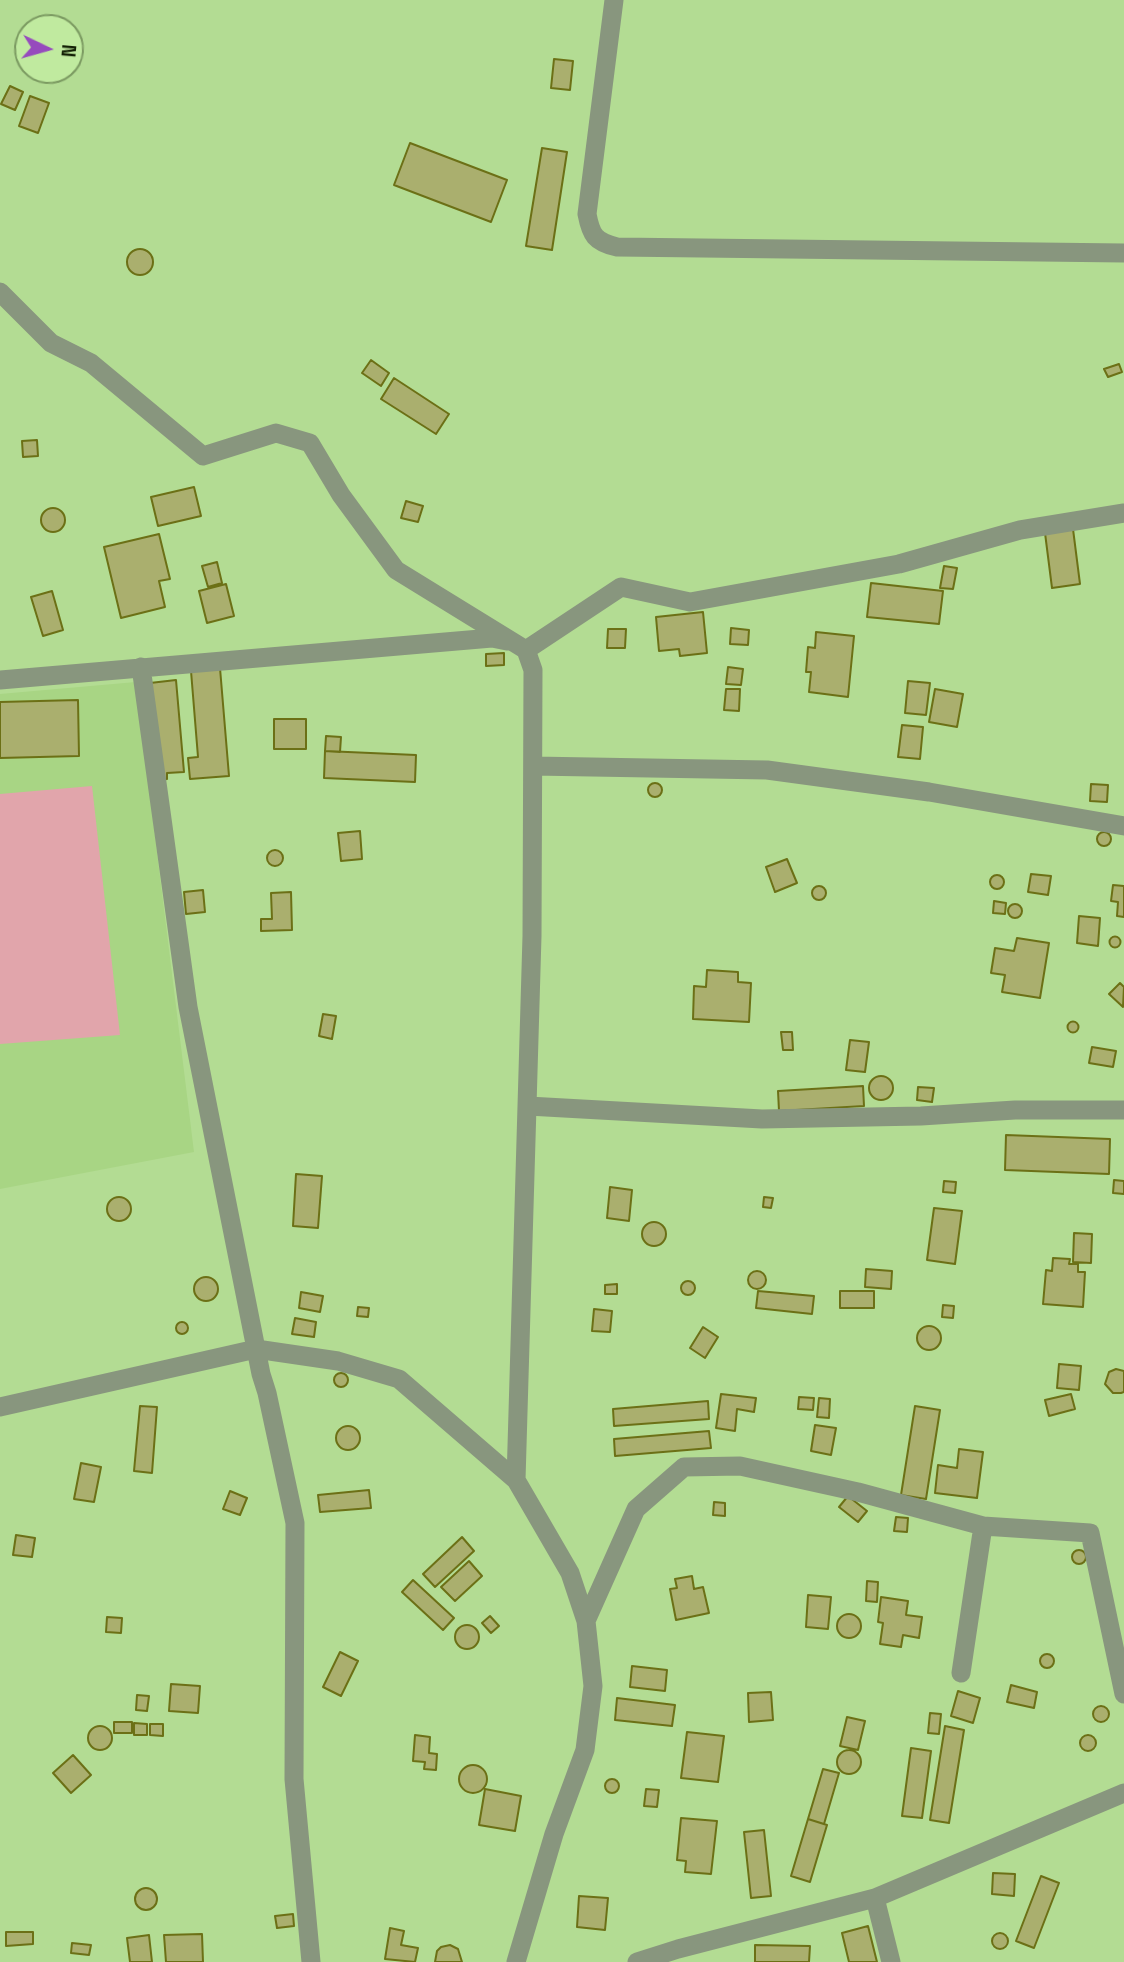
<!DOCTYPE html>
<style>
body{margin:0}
#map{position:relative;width:1124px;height:1962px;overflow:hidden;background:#b3dc93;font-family:"Space Grotesk",sans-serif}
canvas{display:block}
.north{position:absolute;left:14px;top:14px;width:70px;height:70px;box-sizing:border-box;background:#c0ea9f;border:2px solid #7b9a61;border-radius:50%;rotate:95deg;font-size:19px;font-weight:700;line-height:28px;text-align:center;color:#132105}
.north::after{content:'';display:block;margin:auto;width:24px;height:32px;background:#964bbd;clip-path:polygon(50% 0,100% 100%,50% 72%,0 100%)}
</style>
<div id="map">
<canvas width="1124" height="1962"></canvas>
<div class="north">N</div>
</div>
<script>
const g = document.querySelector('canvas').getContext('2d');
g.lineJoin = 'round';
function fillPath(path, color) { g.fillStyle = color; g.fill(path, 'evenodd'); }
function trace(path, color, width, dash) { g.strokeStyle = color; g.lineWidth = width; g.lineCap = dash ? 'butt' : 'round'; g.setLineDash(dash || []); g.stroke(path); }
fillPath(new Path2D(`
 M136 682 194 1152 0 1189V694Z`), '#a8d584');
fillPath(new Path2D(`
 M92 786 120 1035 0 1044V794Z`), '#e1a5ab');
const building = new Path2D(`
 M554 59 573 61 570 90 551 88Z
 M10 86 23 92 15 110 1 104Z
 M30 96 49 103 38 133 19 126Z
 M410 143 507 180 491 222 394 185Z
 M542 148 567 152 552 250 526 246Z
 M127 262a13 13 0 1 1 26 0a13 13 0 1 1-26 0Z
 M371 360 389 373 381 386 362 373Z
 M1119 364 1122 372 1108 377 1104 369Z
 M394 378 449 414 436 434 381 399Z
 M37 440 38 456 23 457 22 441Z
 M194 487 201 516 158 526 151 497Z
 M406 501 423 506 418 522 401 518Z
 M41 520a12 12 0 1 1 24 0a12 12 0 1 1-24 0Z
 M1073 529 1080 584 1052 588 1045 533Z
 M159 534 170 579 159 581 165 607 121 618 104 547Z
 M217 562 222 583 208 587 202 566Z
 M944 566 957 568 953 589 940 588Z
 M871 583 943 591 939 624 867 617Z
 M226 584 234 616 207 623 199 591Z
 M52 591 63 630 43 636 31 597Z
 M703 612 707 653 680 656 679 649 659 651 656 617Z
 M731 628 749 630 748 645 730 644Z
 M608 629H626L625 648H607Z
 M816 632 854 636 848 697 809 692 811 672H806L808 647 815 648Z
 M504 653V665L486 666V654Z
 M728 667 743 669 741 685 726 684Z
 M220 668 229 776 190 779 188 758 198 757 191 671Z
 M176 680 184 772 167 773V779L159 780 150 683Z
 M908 681 930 683 926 715 905 713Z
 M726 689H740L739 711 724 710Z
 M935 689 963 694 957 727 929 722Z
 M78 700 79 756 0 758V702Z
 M274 719H306V749H274Z
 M902 725 923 727 920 759 898 757Z
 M326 736 341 737 340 752 325 751Z
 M325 751 416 755 415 782 324 778Z
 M648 790a7 7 0 1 1 14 0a7 7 0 1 1-14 0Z
 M1091 784 1108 785 1107 802 1090 801Z
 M360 831 362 859 341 861 338 833Z
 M1097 839a7 7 0 1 1 14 0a7 7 0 1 1-14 0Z
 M267 858a8 8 0 1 1 16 0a8 8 0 1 1-16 0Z
 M787 859 797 883 775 892 766 867Z
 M1031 874 1051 876 1048 895 1028 892Z
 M990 882a7 7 0 1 1 14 0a7 7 0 1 1-14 0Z
 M1113 885 1124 886V917L1117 916 1118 902 1111 901Z
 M812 893a7 7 0 1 1 14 0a7 7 0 1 1-14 0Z
 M203 890 205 912 186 914 184 892Z
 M291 892 292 930 261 931V919H272L271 893Z
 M994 901 1006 903 1005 914 993 913Z
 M1008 911a7 7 0 1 1 14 0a7 7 0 1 1-14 0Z
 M1079 916 1100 918 1098 946 1077 943Z
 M1109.5 942a5.5 5.5 0 1 1 11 0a5.5 5.5 0 1 1-11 0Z
 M1017 938 1049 943 1040 998 1002 992 1005 975 991 973 995 948 1014 951Z
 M707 970 738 972V982L751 983 749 1022 693 1019 694 986 706 987Z
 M1120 983 1124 987 1123 1007 1109 994Z
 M323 1014 336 1016 332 1039 319 1036Z
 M1067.5 1027a5.5 5.5 0 1 1 11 0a5.5 5.5 0 1 1-11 0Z
 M781 1032H792L793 1050H783Z
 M850 1040 869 1042 865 1072 846 1070Z
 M1092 1047 1116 1051 1113 1067 1089 1063Z
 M869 1088a12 12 0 1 1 24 0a12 12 0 1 1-24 0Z
 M863 1086 864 1106 779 1111 778 1091Z
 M918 1087 934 1088 932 1102 917 1100Z
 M1006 1135 1110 1139 1109 1174 1005 1170Z
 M296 1174 322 1176 318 1228 293 1226Z
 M1114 1180 1124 1181V1194L1113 1193Z
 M944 1181 956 1182 955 1193 943 1192Z
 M610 1187 632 1190 629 1221 607 1218Z
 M764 1197 773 1198 771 1208 763 1207Z
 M107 1209a12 12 0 1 1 24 0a12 12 0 1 1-24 0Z
 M934 1208 962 1211 955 1264 927 1260Z
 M642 1234a12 12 0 1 1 24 0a12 12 0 1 1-24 0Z
 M1074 1233 1092 1234 1091 1263 1073 1262Z
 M1053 1258 1070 1259 1069 1264H1078V1272H1085L1083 1307 1043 1304 1046 1270 1052 1271Z
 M866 1269 892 1271 891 1289 865 1287Z
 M748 1280a9 9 0 1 1 18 0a9 9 0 1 1-18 0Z
 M194 1289a12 12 0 1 1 24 0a12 12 0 1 1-24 0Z
 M681 1288a7 7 0 1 1 14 0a7 7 0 1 1-14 0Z
 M617 1284V1294H605V1285Z
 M758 1291 814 1296 812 1314 756 1308Z
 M840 1291H874V1308H840Z
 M301 1292 323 1296 320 1312 299 1308Z
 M943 1305 954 1306 953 1318 942 1317Z
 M358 1307 369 1308 368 1317 357 1316Z
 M594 1309 612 1311 610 1332 592 1331Z
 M295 1318 316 1322 314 1337 292 1334Z
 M176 1328a6 6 0 1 1 12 0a6 6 0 1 1-12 0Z
 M917 1338a12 12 0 1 1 24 0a12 12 0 1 1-24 0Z
 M703 1327 718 1337 705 1358 690 1348Z
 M1059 1364 1081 1366 1079 1390 1057 1388Z
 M1116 1369 1124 1371V1392L1121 1393H1113L1105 1384 1109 1372Z
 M334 1380a7 7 0 1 1 14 0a7 7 0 1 1-14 0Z
 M721 1394 756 1398 754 1412 737 1409 735 1431 716 1428Z
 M1071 1394 1075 1409 1049 1416 1045 1400Z
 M799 1397 814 1398 813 1410 798 1409Z
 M819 1398 830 1399 829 1418 817 1417Z
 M708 1401 709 1419 614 1426 613 1409Z
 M140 1406 157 1407 152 1473 134 1471Z
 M915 1406 940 1410 926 1499 901 1495Z
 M815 1425 836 1428 831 1455 811 1451Z
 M336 1438a12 12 0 1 1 24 0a12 12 0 1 1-24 0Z
 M709 1431 711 1448 615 1456 614 1439Z
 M959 1449 983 1452 977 1498 935 1493 938 1465 957 1468Z
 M81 1463 101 1467 94 1502 74 1499Z
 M369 1490 371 1508 320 1512 318 1495Z
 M230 1491 247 1498 240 1515 223 1509Z
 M848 1496 867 1511 858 1522 839 1507Z
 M714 1502 725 1503V1516L713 1515Z
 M896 1517 908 1518 907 1532 894 1531Z
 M16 1535 35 1538 32 1557 13 1555Z
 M462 1537 474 1551 435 1587 423 1574Z
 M1072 1557a7 7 0 1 1 14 0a7 7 0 1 1-14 0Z
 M469 1561 482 1576 455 1601 441 1587Z
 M692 1576 694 1589 703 1587 709 1613 676 1620 670 1589 677 1588 675 1579Z
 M413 1580 454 1618 443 1630 402 1592Z
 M867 1581 878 1582 877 1602 866 1601Z
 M808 1595 831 1597 828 1629 806 1627Z
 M881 1597 908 1601 906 1615 922 1617 919 1638 903 1635 901 1647 880 1644 883 1623 878 1622Z
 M837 1626a12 12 0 1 1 24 0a12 12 0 1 1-24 0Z
 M490 1616 499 1626 491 1633 482 1623Z
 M107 1617 122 1618 121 1633 106 1632Z
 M455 1637a12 12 0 1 1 24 0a12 12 0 1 1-24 0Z
 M340 1652 358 1661 341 1696 323 1687Z
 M1040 1661a7 7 0 1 1 14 0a7 7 0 1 1-14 0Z
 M632 1666 667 1670 665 1691 630 1687Z
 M171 1684 200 1686 198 1713 169 1711Z
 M1011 1685 1037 1692 1034 1708 1007 1702Z
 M958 1691 980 1698 973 1723 951 1716Z
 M771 1692 773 1720 749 1722 748 1693Z
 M137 1695 149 1696 147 1711 136 1710Z
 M617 1698 675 1705 672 1726 615 1720Z
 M1093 1714a8 8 0 1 1 16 0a8 8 0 1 1-16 0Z
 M930 1713 941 1714 939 1734 928 1733Z
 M847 1717 865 1721 858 1750 840 1746Z
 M114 1722H132V1733H114Z
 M134 1723 147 1724V1735H134Z
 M150 1724H163V1736L150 1735Z
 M945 1726 964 1730 949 1823 930 1820Z
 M88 1738a12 12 0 1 1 24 0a12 12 0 1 1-24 0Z
 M687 1732 724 1736 718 1782 681 1778Z
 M415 1735 430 1737 429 1753 437 1754 436 1770 424 1769 425 1762 413 1761Z
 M1080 1743a8 8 0 1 1 16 0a8 8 0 1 1-16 0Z
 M911 1748 931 1751 922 1818 902 1816Z
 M837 1762a12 12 0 1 1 24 0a12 12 0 1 1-24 0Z
 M73 1755 91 1775 71 1793 53 1773Z
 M459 1779a14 14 0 1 1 28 0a14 14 0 1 1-28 0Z
 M823 1769 839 1773 824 1824 808 1819Z
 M605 1786a7 7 0 1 1 14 0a7 7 0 1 1-14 0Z
 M485 1789 521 1796 515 1831 479 1825Z
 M646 1789 659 1790 657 1807 644 1806Z
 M681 1818 717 1821 711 1874 685 1872 686 1861 677 1860Z
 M808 1819 827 1825 810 1882 791 1876Z
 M764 1830 771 1896 751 1898 744 1832Z
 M993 1873 1015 1874 1014 1896 992 1894Z
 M1041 1876 1059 1883 1034 1948 1016 1941Z
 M135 1899a11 11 0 1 1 22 0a11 11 0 1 1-22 0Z
 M579 1896 608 1898 605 1930 577 1927Z
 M293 1914 294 1926 277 1928 275 1916Z
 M868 1926 877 1962H849L842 1933Z
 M390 1928 404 1931 401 1945 418 1948 415 1962 385 1959Z
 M6 1932H33V1944L6 1946Z
 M992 1941a8 8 0 1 1 16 0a8 8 0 1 1-16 0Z
 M202 1934 203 1962H166L164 1935Z
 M149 1935 152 1962H130L127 1938Z
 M72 1943 91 1945 89 1955 71 1953Z
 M450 1945 458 1949 462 1962H435L437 1951 441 1947Z
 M755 1945 810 1946 809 1962H755Z`);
fillPath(building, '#aaaf6e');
trace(building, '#6c7016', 2);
trace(new Path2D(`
 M0 292 51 343 91 363 203 456 276 433 310 443 341 495 396 570 526 650 533 670 532 936 516 1480
 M526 650 621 587 690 602 899 564 1020 530 1124 513
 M141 667 188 1007 261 1374 267 1393 295 1523 294 1779 311 1962
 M0 680 492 638 507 641
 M533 766 767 770 929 792 1124 826
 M528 1106 762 1119 921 1116 1015 1110H1124
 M0 1407 256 1349 338 1361 399 1379 516 1480 570 1573 586 1621 593 1686 585 1750 554 1834 516 1962
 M983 1526 1090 1533 1124 1694
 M586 1621 636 1509 684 1467 740 1466 858 1492 983 1526 961 1673
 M875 1898 891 1962
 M637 1962 678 1949 875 1898 1124 1793`), '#88967e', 19);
trace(new Path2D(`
 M614 0 587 214C591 235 595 242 617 247L1124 253`), '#88967e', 19);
</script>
